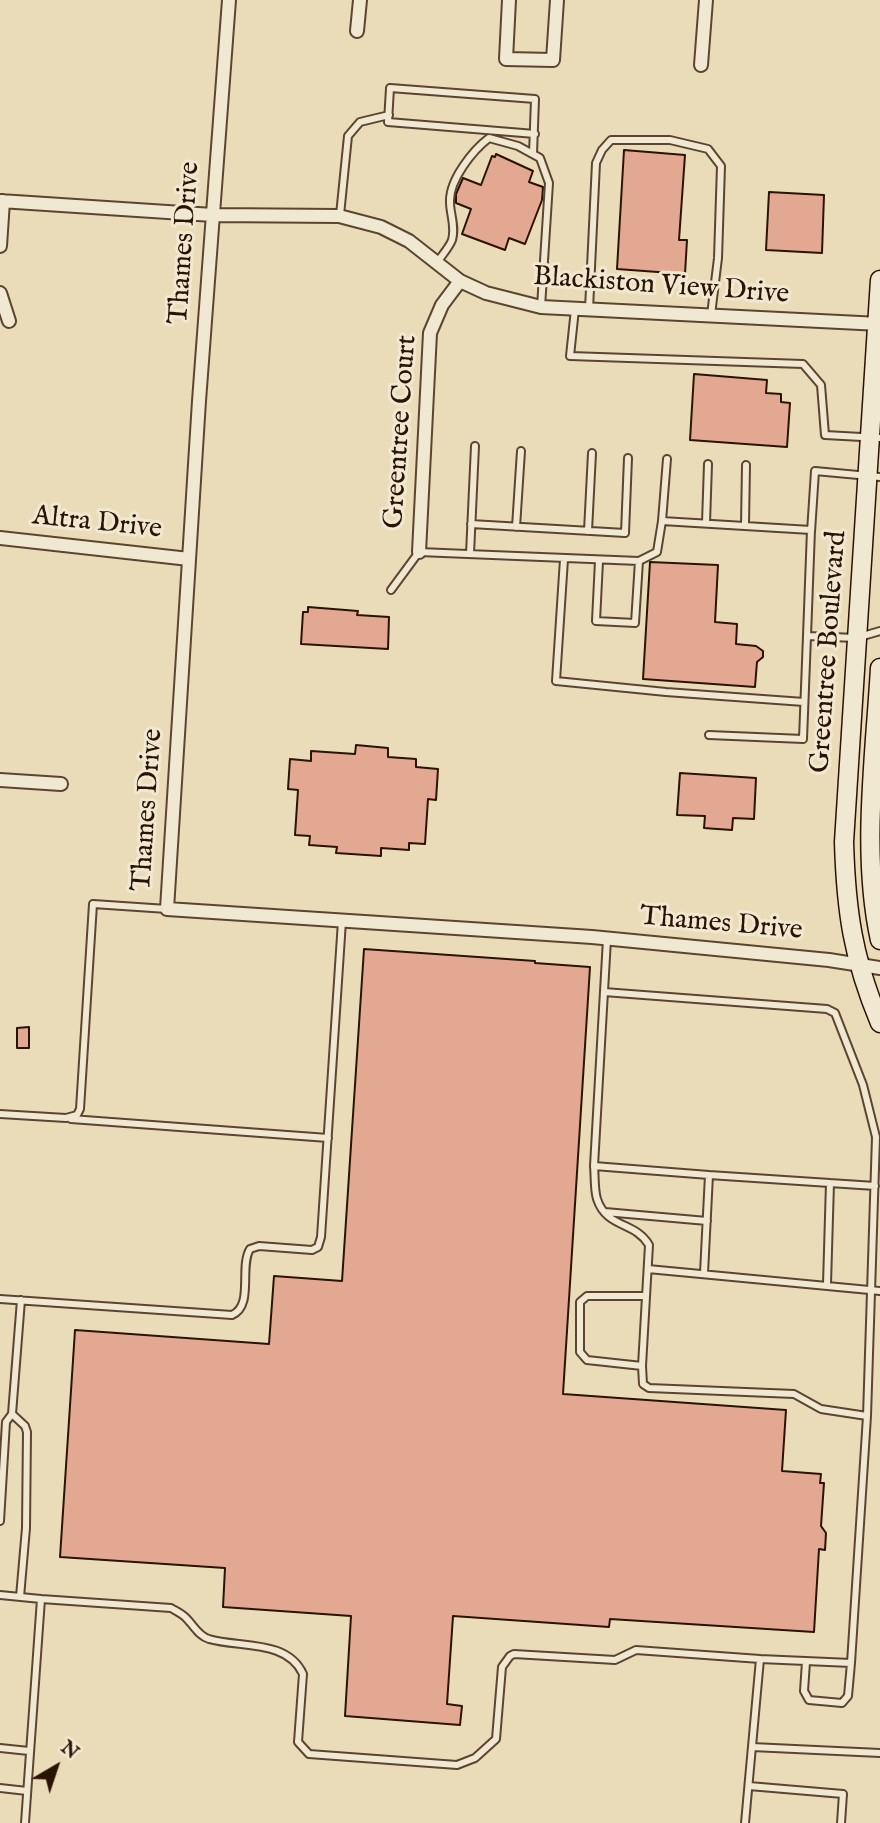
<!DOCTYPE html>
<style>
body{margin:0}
#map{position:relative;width:880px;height:1823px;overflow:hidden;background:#eadcb8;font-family:"IM FELL English",serif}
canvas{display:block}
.north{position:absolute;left:21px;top:1732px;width:70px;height:70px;-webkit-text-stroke:5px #f1e8d1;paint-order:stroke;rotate:39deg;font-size:19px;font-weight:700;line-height:28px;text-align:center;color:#2b1303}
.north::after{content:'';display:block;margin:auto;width:24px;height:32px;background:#2b1303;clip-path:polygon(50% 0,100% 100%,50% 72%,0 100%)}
</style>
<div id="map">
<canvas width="880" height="1823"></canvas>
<div class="north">N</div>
</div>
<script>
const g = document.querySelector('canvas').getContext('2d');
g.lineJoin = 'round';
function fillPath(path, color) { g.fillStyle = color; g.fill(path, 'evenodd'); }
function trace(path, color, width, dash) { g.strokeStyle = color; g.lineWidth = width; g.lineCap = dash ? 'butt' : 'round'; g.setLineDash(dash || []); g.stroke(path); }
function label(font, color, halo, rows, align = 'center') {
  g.font = font + ' "IM FELL English",serif'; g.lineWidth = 6; g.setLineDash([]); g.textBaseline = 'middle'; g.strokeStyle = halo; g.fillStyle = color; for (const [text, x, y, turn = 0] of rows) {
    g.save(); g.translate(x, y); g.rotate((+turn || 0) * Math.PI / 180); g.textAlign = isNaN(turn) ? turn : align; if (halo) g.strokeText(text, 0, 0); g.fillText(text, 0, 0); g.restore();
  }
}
const building = new Path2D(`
 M624 150 685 155 679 240H687L685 274 617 269Z
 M496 154 533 171 529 182 543 187 542 200 525 244 509 238 505 250 462 234 471 209 456 203V194L463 178 481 185 492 156 495 157Z
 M769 192 824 195 822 253 766 250Z
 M694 374 767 380 766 393 781 394V402L790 403 787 447 690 440Z
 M650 562 718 565 715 622 737 624 736 644 756 646 763 651V657L757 662 755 687 643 679Z
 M308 607 358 611 357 615 389 617 388 649 301 644 303 612H308Z
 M356 745 388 748V757L416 759V767L438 769 436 800 428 799 425 844 409 843V850L381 848V856L336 853 337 847 309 845 310 836 295 835 298 790 288 789 290 759 311 761V751L355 754Z
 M680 773 756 778 754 819 733 818 732 830 717 829 704 828 705 816 677 815Z
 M364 949 535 961V963L590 967 563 1394 786 1410 782 1471 821 1474 820 1483H824L821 1526 826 1533 825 1550 819 1549 814 1632 610 1619 609 1627 453 1616 447 1704 462 1706 460 1725 345 1716 351 1616 223 1607 225 1568 60 1557 75 1330 269 1344 274 1276 342 1281Z
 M29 1027V1048H17V1028Z`);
fillPath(building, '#e2a892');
trace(building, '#2b1303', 2);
const lane = new Path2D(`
 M533 154 535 99 390 88 388 122 535 134
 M340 215 348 136 360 122 389 115
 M437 263C441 256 449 248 452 240 456 226 450 215 450 202 449 180 473 150 489 138L518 146 540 158 549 183 541 307
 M575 309 570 356 803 364 821 385 825 435 880 438
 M589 309 596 163 602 150 611 140H670L708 149 721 166 718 258 711 315
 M662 521 667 459
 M706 523 708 464
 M471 524 625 533 628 458
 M745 525 746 465
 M516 527 521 451
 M588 531 592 453
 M811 532 815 471 880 477
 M470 554 475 446
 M564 559 556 681 666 692 804 702
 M599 561 596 621 635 623 639 561
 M391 590 419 552 639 561 657 552 662 521 811 530 807 636 856 638 880 631
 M709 735 803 739 807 636
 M607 939 594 1166C595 1176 594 1189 597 1199 607 1229 635 1221 649 1245L642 1366 643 1384 649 1388 794 1394 821 1409 867 1416 851 1663 760 1659
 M604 992 827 1009 835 1013 863 1085 876 1137 867 1416
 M0 1114 66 1118 77 1115 80 1109 93 904 167 909
 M71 1119 328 1138
 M594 1166 709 1175
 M605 1212 707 1221
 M648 1269 880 1291
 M704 1273 709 1175 875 1186
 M827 1284 830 1183
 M0 1299 232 1315C254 1306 239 1267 250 1249L259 1246 312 1250 318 1247 321 1237 342 921
 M642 1366 587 1360 580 1352V1302L587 1296H646
 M12 1414 25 1426 27 1432 26 1528 20 1597
 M0 1521 6 1422 12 1414 21 1300
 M0 1595 41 1599 25 1823
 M41 1599 171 1608C176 1611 181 1613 185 1617 193 1624 198 1636 209 1639 239 1648 287 1639 303 1674L298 1742 309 1754 457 1765 475 1758 496 1739 502 1667 510 1656 514 1654 615 1660 636 1650 760 1659 745 1823
 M806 1662 804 1691 809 1700 842 1703 848 1696 851 1663
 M752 1747 880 1753
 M0 1748 29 1751
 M749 1786 843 1794 841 1823
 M0 1788 27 1791`);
const street = new Path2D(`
 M229 0 199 401 167 909 592 937 829 960 880 968
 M509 0 506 59 553 60 557 0
 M357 31 360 0
 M701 65 706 0
 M0 201 213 215 339 216 381 227 409 241 460 281 486 293 541 307 880 324
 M0 246 3 201
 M0 293 9 321
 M0 538 189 559
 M419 552 430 333 442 305 460 281
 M0 780 61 784`);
const secondary = new Path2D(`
 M880 280 844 842C846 911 853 959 880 1023
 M880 668C875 756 861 854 880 940`);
trace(lane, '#5b4530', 10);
trace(street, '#5b4530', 16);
trace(secondary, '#2b1303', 21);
trace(lane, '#f1e8d1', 6);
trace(street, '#f1e8d1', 12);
trace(secondary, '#f1e8d1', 18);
label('28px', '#2b1303', '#f1e8d1', [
 ["Thames Drive",186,243,-86],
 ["Blackiston View Drive",661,287,4],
 ["Greentree Court",402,432,-86],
 ["Altra Drive",97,524,6],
 ["Greentree Boulevard",830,652,-86],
 ["Thames Drive",149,810,-86],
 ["Thames Drive",721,925,5]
]);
</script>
